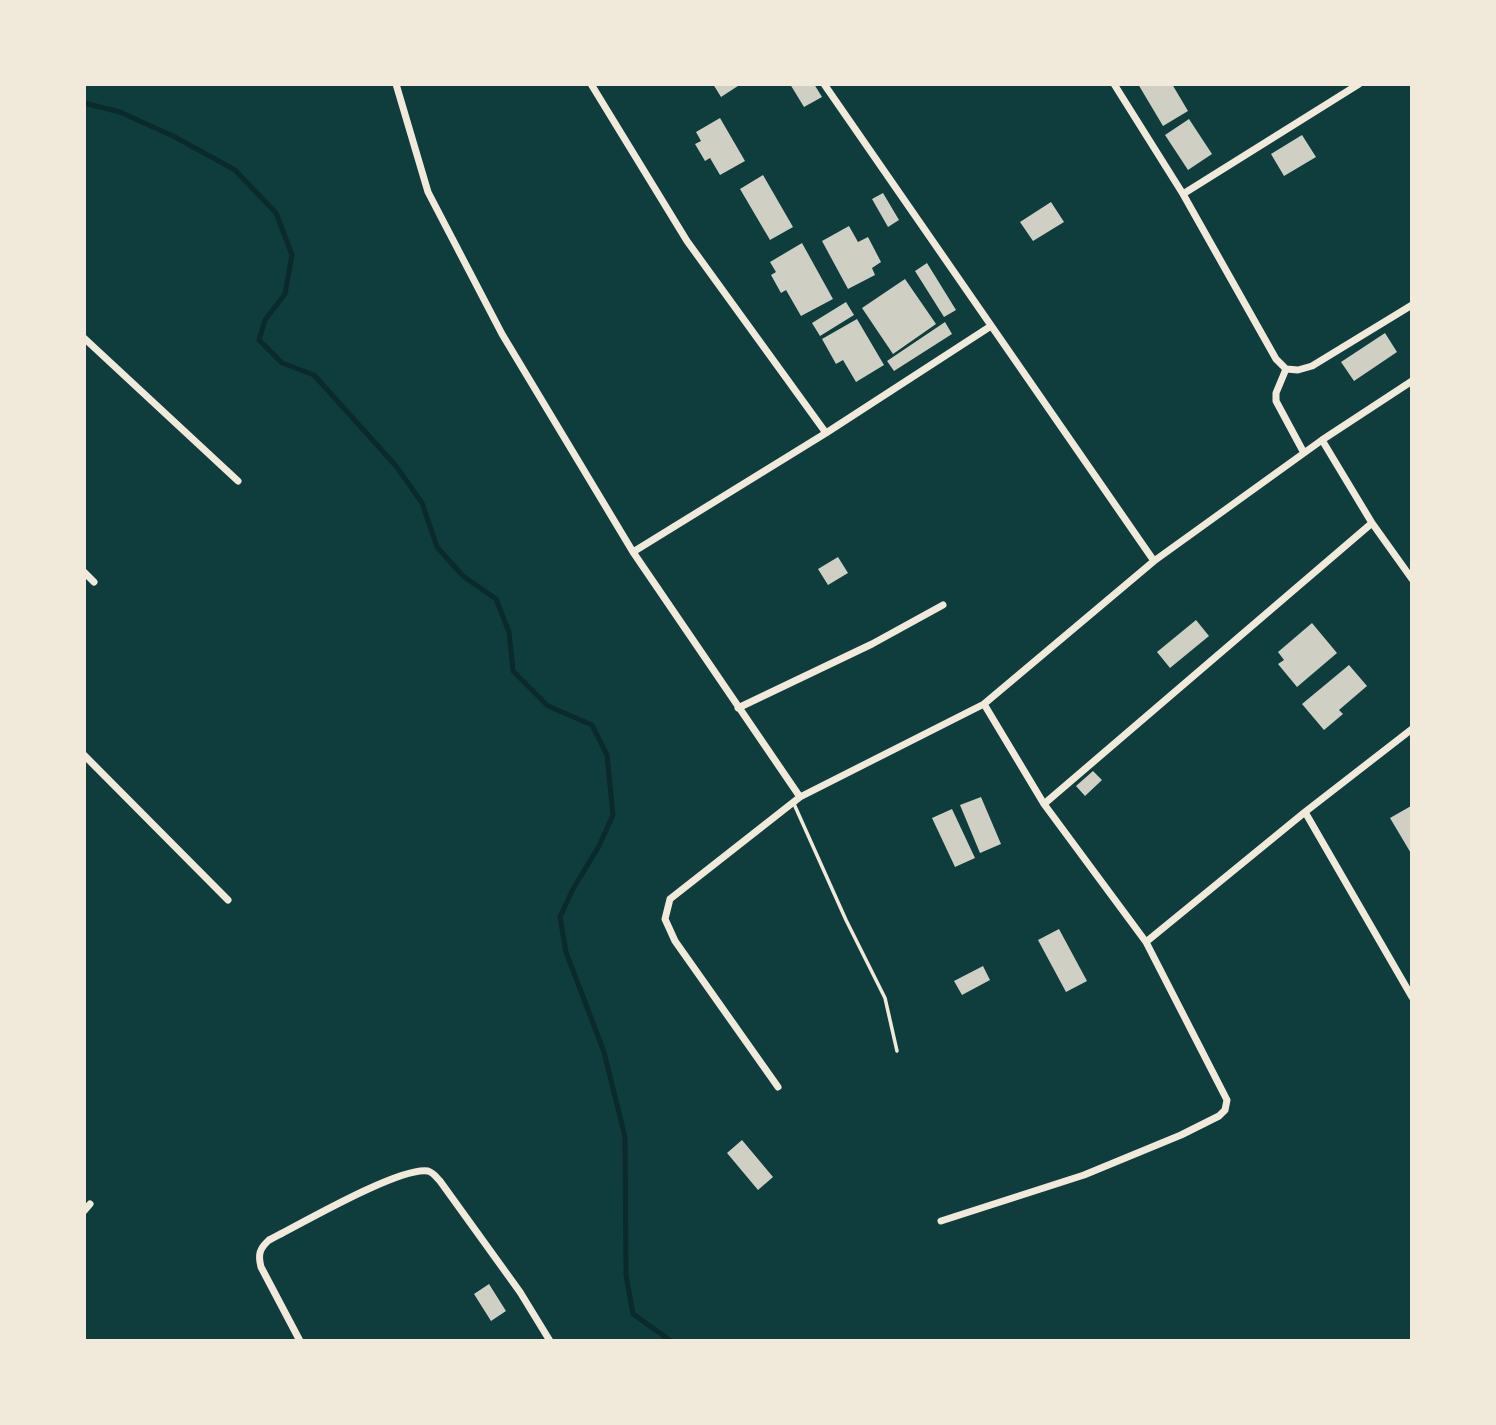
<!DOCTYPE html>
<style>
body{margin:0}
#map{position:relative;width:1496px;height:1425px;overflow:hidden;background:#0f3d3e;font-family:Commissioner,sans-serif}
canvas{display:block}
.frame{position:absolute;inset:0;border:86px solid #f1e9da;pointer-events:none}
</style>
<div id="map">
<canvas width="1496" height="1425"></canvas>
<div class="frame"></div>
</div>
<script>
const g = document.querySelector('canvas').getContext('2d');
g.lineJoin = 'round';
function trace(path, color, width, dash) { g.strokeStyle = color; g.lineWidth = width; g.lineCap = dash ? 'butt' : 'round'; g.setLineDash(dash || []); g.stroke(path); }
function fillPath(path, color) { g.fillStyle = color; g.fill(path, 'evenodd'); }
trace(new Path2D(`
 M84 103 120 112 173 136 235 170 276 213 292 255 285 294 265 320 259 340 282 363 314 375 396 466 422 503 437 547 463 576 496 599 509 632 513 671 548 706 592 725 607 755 613 815 599 846 573 889 560 917 566 952 604 1052 625 1137 626 1275 633 1314 671 1341`), '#0a2a2b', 5);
fillPath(new Path2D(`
 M713 84H741L721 97Z
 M790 84H814L822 97 804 107Z
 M1138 84H1172L1188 111 1163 126Z
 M720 118 745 161 720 175 710 158 705 161 695 144 701 141 696 132Z
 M1189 119 1212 154 1188 170 1165 135Z
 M1302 135 1316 157 1284 176 1271 154Z
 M763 175 793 227 770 240 740 189Z
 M883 193 899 220 888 227 872 199Z
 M1051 202 1064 222 1033 241 1020 222Z
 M849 226 858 242 868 237 881 262 872 268 875 275 848 289 822 241Z
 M802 243 833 299 801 316 786 290 781 293 771 275 776 272 770 262Z
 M927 263 956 310 944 317 915 271Z
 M905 279 936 324 893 354 862 308Z
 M846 302 854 315 820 336 812 323Z
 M857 319 884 365 856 382 843 360 836 364 822 339Z
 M945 322 952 334 894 371 887 361Z
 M1385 333 1397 352 1354 381 1341 362Z
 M838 557 848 573 828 585 818 569Z
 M1196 620 1209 636 1170 668 1157 652Z
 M1312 623 1337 653 1297 687 1278 664 1284 660 1278 652Z
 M1349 665 1367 686 1339 710 1343 714 1324 730 1302 704Z
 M1093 771 1102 780 1085 796 1076 786Z
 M981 797 1001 844 980 853 960 805Z
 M1411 806 1412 807V855L1390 818Z
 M952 809 975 858 955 867 932 818Z
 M1059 929 1087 981 1066 992 1038 940Z
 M983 966 990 980 962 995 954 981Z
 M742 1140 773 1177 758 1190 727 1153Z
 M489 1284 506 1311 491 1321 474 1294Z`), '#cfcfc3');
trace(new Path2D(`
 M794 804 846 920 885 998 897 1051`), '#f1e9da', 3.5);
trace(new Path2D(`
 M396 84 428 192 502 334 633 552 800 797
 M591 84 687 241 826 433
 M824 84 1154 561
 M1114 84 1183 194 1276 359 1286 369 1298 370 1312 366 1412 305
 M1183 194 1359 84
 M84 338 238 481
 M1286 369 1276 393V401L1304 453
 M1322 440 1372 523 1412 579
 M633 552 826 433 991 326
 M84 572 94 582
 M738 708 872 644 943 605
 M84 755 228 900
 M1044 804 1372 523
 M1305 812 1412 997
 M1146 942 1305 812 1412 729
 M778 1087 675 941 665 919 670 899 800 797 984 704 1154 561 1322 440 1412 381
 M84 1211 90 1204
 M941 1221 1084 1175 1181 1135 1219 1116 1225 1110 1227 1100 1146 942 1044 804 984 704
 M300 1341 261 1267C258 1255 259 1249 269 1240 299 1225 400 1166 428 1171 434 1173 436 1177 440 1181L520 1292 550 1341`), '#f1e9da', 7);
</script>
